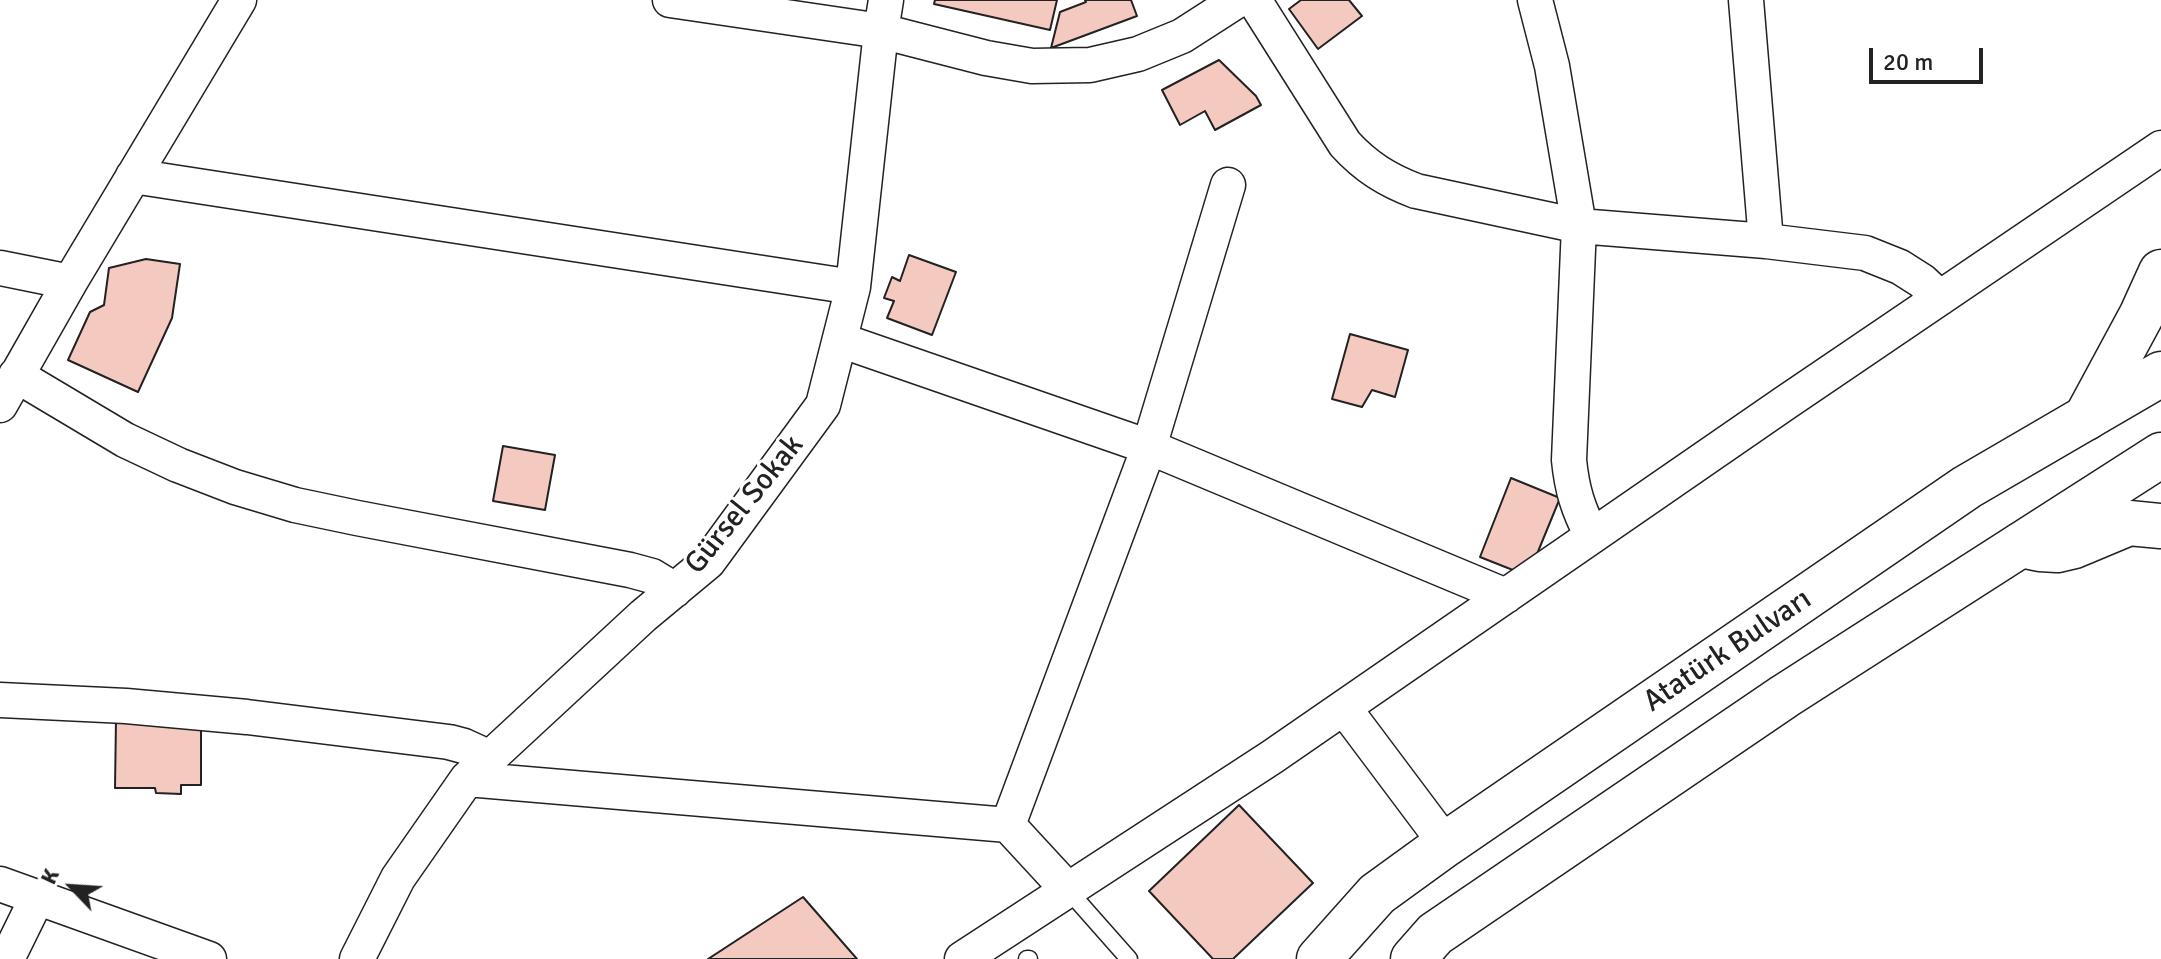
<!DOCTYPE html>
<meta charset="utf-8">
<style>
body{margin:0}
#map{position:relative;width:2161px;height:959px;overflow:hidden;background:#fff;font-family:Signika,sans-serif}
canvas{display:block}
.north{position:absolute;left:32px;top:847px;width:80px;height:80px;-webkit-text-stroke:6px #fff;paint-order:stroke;rotate:295deg;font-size:22px;font-weight:700;line-height:32px;text-align:center;color:#222}
.north::after{content:'';display:block;margin:auto;width:28px;height:36px;background:#222;clip-path:polygon(50% 0,100% 100%,50% 72%,0 100%)}
.scale{position:absolute;left:1869px;top:48px;width:114px;height:36px;box-sizing:border-box;border:4px solid #222;border-top:0;padding-left:10px;font-size:24px;line-height:28px;white-space:nowrap;color:#222;-webkit-text-stroke:6px #fff;paint-order:stroke}
</style>
<div id="map">
<canvas width="2161" height="959"></canvas>
<div class="north">K</div>
<div class="scale">20 m</div>
</div>
<script>
const g = document.querySelector('canvas').getContext('2d');
g.lineJoin = 'round';
function fillPath(path, color) { g.fillStyle = color; g.fill(path, 'evenodd'); }
function trace(path, color, width, dash) { g.strokeStyle = color; g.lineWidth = width; g.lineCap = dash ? 'butt' : 'round'; g.setLineDash(dash || []); g.stroke(path); }
function label(font, color, halo, rows, align = 'center') {
  g.font = font + ' Signika,sans-serif'; g.lineWidth = 6; g.setLineDash([]); g.textBaseline = 'middle'; g.strokeStyle = halo; g.fillStyle = color; for (const [text, x, y, turn = 0] of rows) {
    g.save(); g.translate(x, y); g.rotate((+turn || 0) * Math.PI / 180); g.textAlign = isNaN(turn) ? turn : align; if (halo) g.strokeText(text, 0, 0); g.fillText(text, 0, 0); g.restore();
  }
}
const building = new Path2D(`
 M935 0H1057L1050 30 934 4Z
 M1085 0H1131L1137 16 1051 48 1060 12 1086 2Z
 M1301 0H1349L1362 16 1318 49 1289 9Z
 M1219 60 1256 96 1261 105 1215 130 1205 111 1180 125 1162 90Z
 M909 255 956 272 932 335 887 318 894 301 884 298 892 277 900 281Z
 M146 259 180 264 172 318 138 392 68 360 90 312 104 305 109 268Z
 M1350 334 1408 350 1395 397 1372 390 1362 407 1332 399Z
 M503 446 555 455 545 510 493 501Z
 M1511 478 1560 498 1528 576 1480 557Z
 M116 719H201V785H181V794L156 793 155 788H115Z
 M1239 805 1313 883 1233 959H1213L1149 891Z
 M803 897 857 959H708Z`);
fillPath(building, '#f3c9c0');
trace(building, '#222', 2);
const service = new Path2D(`
 M1068 890 1129 959
 M1027 959H1029`);
const minor = new Path2D(`
 M670 0 881 31 986 58 1032 66 1090 65 1138 54 1182 36 1238 0
 M1254 0 1345 144C1366 167 1387 180 1416 191L1579 226 1766 241 1865 253 1900 267 1922 281 1940 298
 M1535 0 1552 66 1579 226 1569 460C1572 490 1578 509 1592 536
 M1746 0 1766 241
 M133 176 853 287
 M0 268 70 282
 M840 340 1149 447 1506 596
 M16 375 125 440 178 465 235 487 295 505 357 518 630 570 652 576 675 590
 M0 405 70 282 239 0
 M0 700 126 706 247 717 449 742 464 746 488 757
 M1344 708 1446 844
 M467 779 1008 825 1149 447 1228 185
 M1008 825 1068 890
 M0 884 209 959
 M7 959 37 898
 M357 959 398 878 467 779 643 616 708 562 823 405 853 287 881 31 886 0
 M962 959 1272 757 1785 403 2161 148`);
const secondary = new Path2D(`
 M2086 418 2141 316 2161 272
 M2021 545 2040 549 2057 550 2074 546 2129 523 2161 526`);
const primary = new Path2D(`
 M1319 959 1377 894 1446 844 1967 487 2161 374
 M1413 959 1435 934 1785 696 2161 455`);
trace(service, '#222', 19);
trace(minor, '#222', 37);
trace(secondary, '#222', 47);
trace(primary, '#222', 47);
trace(service, '#fff', 16);
trace(minor, '#fff', 34);
trace(secondary, '#fff', 44);
trace(primary, '#fff', 44);
label('30px', '#222', '#fff', [
 ["Gürsel Sokak",745,505,-51],
 ["Atatürk Bulvarı",1728,651,-34]
]);
</script>
